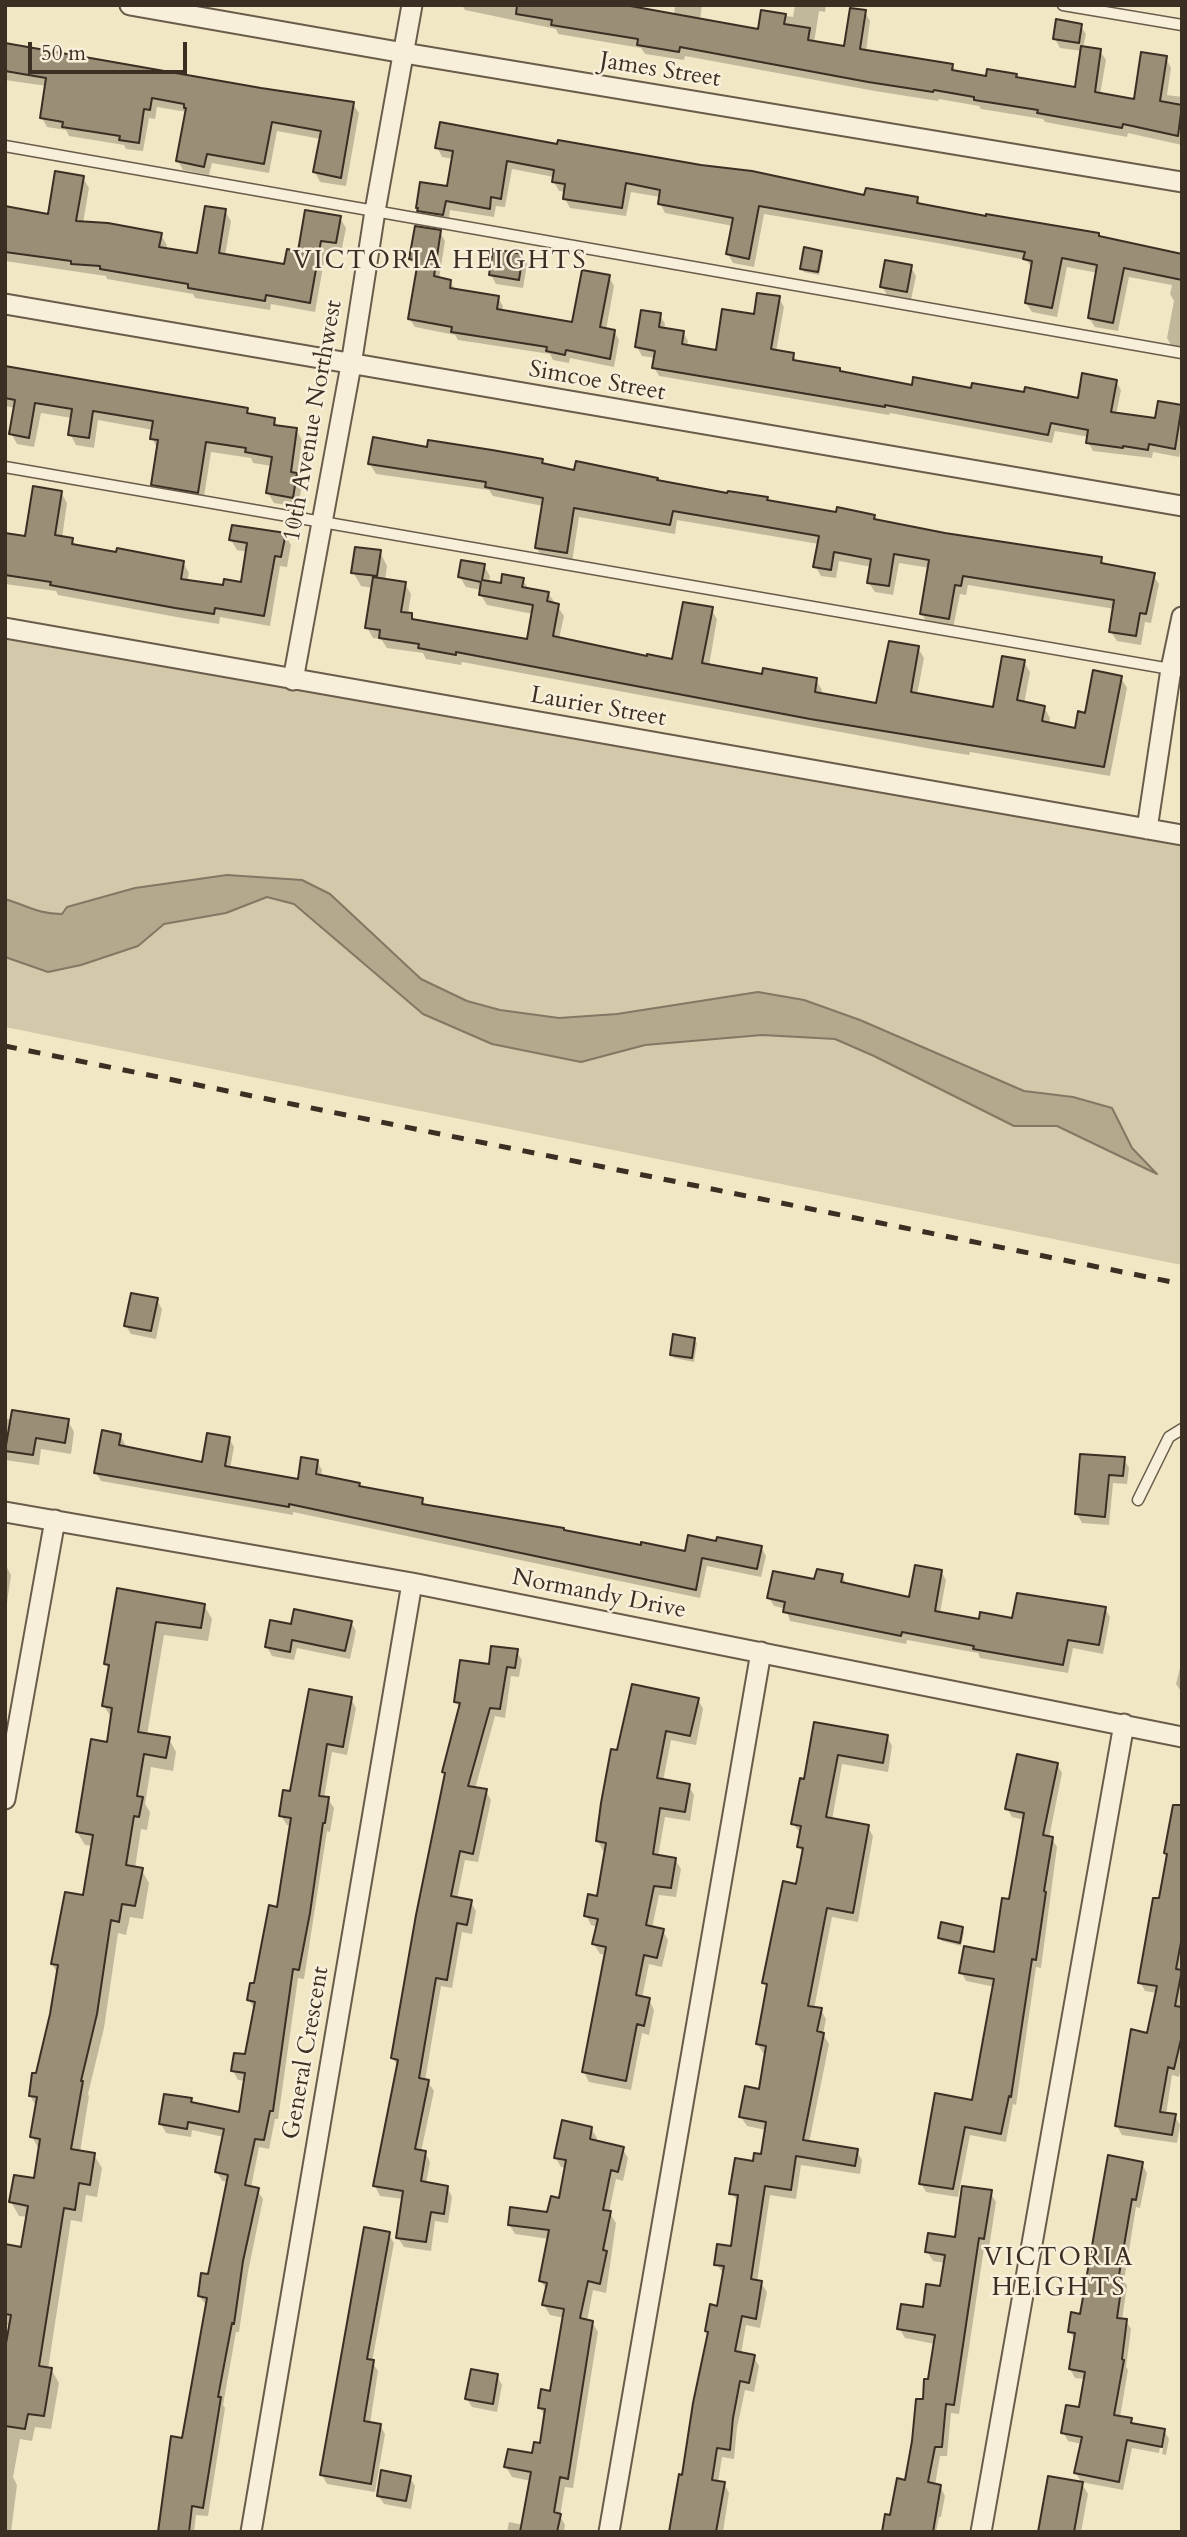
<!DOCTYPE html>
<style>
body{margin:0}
#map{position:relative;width:1187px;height:2537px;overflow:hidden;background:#f2e7c4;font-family:Cardo,serif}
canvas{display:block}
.frame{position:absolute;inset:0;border:7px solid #3b2e23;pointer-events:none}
.scale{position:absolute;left:28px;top:42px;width:159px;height:32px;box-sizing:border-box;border:4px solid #3b2e23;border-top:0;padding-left:9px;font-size:21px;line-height:24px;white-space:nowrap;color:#3b2e23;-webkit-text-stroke:5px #f7efd9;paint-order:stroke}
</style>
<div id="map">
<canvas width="1187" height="2537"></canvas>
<div class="frame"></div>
<div class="scale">50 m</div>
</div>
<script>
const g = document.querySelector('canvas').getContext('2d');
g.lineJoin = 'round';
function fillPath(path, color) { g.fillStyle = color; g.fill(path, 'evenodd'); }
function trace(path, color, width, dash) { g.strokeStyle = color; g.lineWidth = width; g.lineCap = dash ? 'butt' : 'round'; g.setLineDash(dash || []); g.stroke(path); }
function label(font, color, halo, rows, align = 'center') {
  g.font = font + ' Cardo,serif'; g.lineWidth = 5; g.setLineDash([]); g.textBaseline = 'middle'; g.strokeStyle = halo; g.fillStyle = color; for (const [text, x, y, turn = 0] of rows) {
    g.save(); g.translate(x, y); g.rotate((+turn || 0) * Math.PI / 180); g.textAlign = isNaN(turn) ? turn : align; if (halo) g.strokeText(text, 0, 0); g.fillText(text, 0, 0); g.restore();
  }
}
fillPath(new Path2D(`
 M5 639 1182 845V1265L5 1027Z`), '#d3c8a9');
const water = new Path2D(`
 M227 875 302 880 330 894 421 979 467 1001 500 1010 559 1018 617 1014 758 992 804 1000 860 1020 1024 1091 1073 1097 1112 1108 1132 1148 1157 1174 1057 1126H1014L874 1056 835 1039 762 1035 645 1045 581 1062 492 1044 423 1014 294 904 267 897 226 913 164 924 138 946 81 965 48 972 5 957V899C28 906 38 914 62 914L67 907 135 888Z`);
fillPath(water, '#b4a88d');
trace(water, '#847763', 2);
fillPath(new Path2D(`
 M462 5H625L674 17 675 5H702L700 20 759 31 762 12 793 17 795 5H826L825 12 819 11 814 43 845 48 865 12 870 21 866 52 952 65 957 73 987 78 1015 75 1018 79 1076 89 1082 51 1060 48 1055 39 1080 25 1086 34 1083 48 1100 51 1106 60 1100 95 1135 101 1166 58 1171 68 1167 95 1182 97V145L1128 133 1127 137 1045 122 1043 119 981 109 979 106 939 99 938 101 875 91 685 56 684 60 645 54 641 48 558 34 556 29 465 10Z
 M5 45 185 77 353 104 359 113 346 186 320 182 315 172 321 139 277 131 269 173 212 163 209 175 183 170 178 161 187 112 157 107 155 119 149 118 143 151 126 149 124 145 69 136 66 130 47 127 42 118 47 86 5 80Z
 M559 146 866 197 917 198 921 205 1100 238 1182 256V349L1172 347 1167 338 1174 301 1170 294 1172 285 1129 277 1118 331 1095 327 1089 318 1098 273 1067 267 1057 317 1032 312 1026 303 1033 269 1026 260 937 243 764 214 754 267 733 263 728 254 733 226 665 213 660 203V197L631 192 626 216 570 208 565 199 566 192 559 191 554 182V177L512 169 505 207 496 206 494 217 450 210 448 224 425 220 418 207 449 188 454 159 442 157 437 147Z
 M83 178 89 188 83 223 161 235 167 245 166 250 199 255 225 211 231 221 225 256 285 266 340 218 346 228 341 253 326 250 315 312 271 304 270 310 195 298 193 294 107 279 106 276 5 261V208L49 216Z
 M440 232 445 241 439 279 450 281 456 291 498 298 503 306 502 312 573 325 609 277 614 286 606 330 614 331 619 340 614 367 570 358 569 363 553 360 550 354 458 340 455 335 415 327 409 318 419 268H416L410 259Z
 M821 252 823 256 819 275 804 272 802 268Z
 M522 255 527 264 523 288 496 284 491 275Z
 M911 267 916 276 911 300 887 295 882 286Z
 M779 298 784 307 776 352 793 355 798 363 913 387 972 390 1079 400 1116 381 1121 390 1116 415 1156 420 1182 406V442L1179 457 1153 452 1152 458 1093 451 1088 442 1089 437 1055 431 1052 443 890 413 889 415 659 376 654 367 656 358 642 356 637 347 660 315 665 324 664 329 683 332 688 341 687 347 717 352Z
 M5 367 247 410 250 416 274 420 279 427 296 430 302 440 297 476 302 485 298 507 274 503 268 493 272 466 253 463 251 458 211 452 203 503 159 495 153 484 158 450 152 438 153 430 98 420 94 448 76 445 70 434 72 418 41 413 34 447 17 444 11 433 16 408 5 406Z
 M428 449 542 461 545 466 576 472 657 479 658 482 729 496 766 499 768 502 837 514 874 517 876 521 945 534 1101 558 1105 566 1153 575 1159 584 1151 623 1145 622 1141 645 1117 641 1111 632 1115 609 968 585 966 595 960 594 953 628 927 623 922 614 930 568 899 563 893 595 875 592 869 583 872 567 839 561 836 578 821 576 815 566 819 544 677 520 675 534 579 517 572 562 542 557 536 547 543 506 493 496 489 490 376 474 370 464Z
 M61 492 67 503 62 538 72 539 76 546 183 562 189 573 187 582 225 587 242 584 248 552 237 550 231 540 285 535 291 545 287 567 280 566 270 626 220 617 219 624 182 618 58 595 56 591 5 584V535L27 538Z
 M380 552 387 566 385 581 405 584 411 594 408 614 411 615 415 621 528 641 533 614 487 605 481 595V590L466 587 460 577 484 566 490 576 489 583 502 585 523 580 529 590 548 593 564 616 559 639 648 658 674 661 711 609 717 619 709 666 763 676 816 680 822 690 821 695 878 705 918 648 924 658 917 695 994 709 1024 662 1030 672 1024 704 1044 707 1050 718 1049 724 1077 730 1086 715 1121 678 1127 688 1110 776 970 752 969 755 932 749 462 662 461 665 426 659 423 653 387 648 381 639 373 638 367 627 373 588 361 586 353 572Z
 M157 1300 162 1309 156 1339 131 1334 126 1326Z
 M694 1340 697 1343 694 1362 674 1358 672 1355Z
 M5 1419 68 1421 74 1432 71 1454 41 1449 39 1465 5 1460Z
 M120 1435 125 1444 124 1448 204 1464 229 1438 234 1447 230 1469 299 1481 317 1461 322 1470 321 1477 359 1485 360 1487 422 1499 426 1506 687 1553 717 1543 761 1547 766 1556 761 1577 707 1566 700 1598 293 1512V1515L101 1481 96 1473Z
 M1082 1455 1124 1459 1129 1468 1127 1484 1113 1483 1109 1525 1082 1523 1077 1514Z
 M5 1564 11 1575 7 1603 5 1602Z
 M941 1571 946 1580 940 1613 980 1621 1013 1620 1105 1608 1110 1617 1103 1654 1073 1648 1068 1673 980 1658 978 1653 907 1640 906 1644 790 1621 786 1609 774 1606 769 1598 842 1576 847 1585 911 1599Z
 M118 1590 204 1605 212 1619 208 1641 164 1635 147 1735 169 1739 176 1752 173 1771 151 1767 145 1804 150 1812 147 1830 141 1829 135 1868 141 1869 149 1883 143 1919 130 1917 126 1935 118 1933 104 2028 88 2094 89 2096 80 2152 94 2155 102 2168 97 2197 86 2195 82 2222 71 2220 48 2369H51L59 2383 51 2429 35 2427 32 2441 20 2439 13 2477 17 2485 11 2532H5V2359L11 2326 5 2325V2246L23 2249 28 2217 19 2216 11 2202 35 2180 40 2151 32 2137 37 2107 30 2096 52 2014 58 1974 52 1964 84 1897 93 1846 85 1845 77 1832 108 1744 112 1719 104 1706 110 1671 106 1663Z
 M351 1622 356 1631 350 1659 297 1648 294 1660 272 1656 267 1647 292 1626Z
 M516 1651 522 1660 519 1677 511 1676 505 1718 495 1716 475 1789 486 1791 491 1800 478 1862 465 1860 457 1899 471 1902 476 1911 472 1934 462 1932 452 1988 441 1986 425 2081 428 2082 434 2091 421 2152H425L430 2162 426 2184 447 2187 452 2197 448 2223 435 2221 431 2251 404 2247 398 2238 404 2199 380 2196 375 2186 398 2067 393 2058 446 1776 444 1772 460 1710 456 1702 490 1666Z
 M1182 1660V1693L1176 1684Z
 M351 1699 356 1708 347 1755 332 1752 324 1798 328 1799 334 1808 330 1832 327 1831 304 1979 298 1978 278 2119H275L269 2149 259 2147 251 2188 257 2190 263 2199 248 2272 239 2332H236L223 2405 225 2408 208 2516 196 2515 194 2532H160L184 2440 207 2306 199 2296 209 2276 229 2182 222 2181 217 2172 224 2137 192 2130 191 2137 166 2133 161 2124 191 2100 193 2105 240 2114 246 2081 238 2080 233 2071 247 2056 254 2009 249 2000 279 1909 291 1826 287 1825 281 1816 291 1793Z
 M698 1699 703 1709 696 1745 671 1740 663 1781 689 1786 694 1795 690 1821 665 1817 658 1857 675 1859 681 1869 676 1897 659 1895 652 1928 663 1931 668 1940 662 1967 649 1964 642 1998 649 2000 654 2010 649 2035 642 2033 631 2090 589 2082 584 2072 607 1955 600 1954 594 1944 598 1927 591 1925 586 1915 598 1898 606 1851H603L598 1841 619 1752Z
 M815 1724 887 1736 892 1746 888 1772 842 1764 832 1820 867 1826 873 1836 858 1922 832 1917 814 2009 821 2010 826 2019 823 2034 829 2044 809 2143 857 2151 862 2160 860 2174 801 2165 796 2199 770 2195 757 2282 761 2283 767 2292 760 2328 746 2325 741 2354 754 2357 759 2366 754 2392 745 2390 737 2428 734 2459 722 2457 718 2483H724L729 2493 723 2532H671L683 2477 709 2334 707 2331 718 2308 724 2274 716 2264 732 2248 739 2203 731 2193 755 2163 763 2156 766 2130 747 2126 741 2117 760 2091 766 2054 763 2053 757 2043 768 1989 764 1982 797 1886 804 1855 799 1846 801 1834 793 1824 805 1781Z
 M1057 1764 1062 1773 1049 1838 1052 1839 1057 1847 1041 1968 1036 1967 1016 2105 1013 2104 1006 2142 970 2135 958 2197 926 2192 921 2183 973 2102 995 1987 966 1981 961 1972 996 1954 1011 1901 1025 1820 1012 1817 1007 1808Z
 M1182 1833V2064L1179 2077 1172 2075 1166 2115 1175 2116 1180 2125 1177 2143 1122 2135 1117 2126 1148 2035 1157 1993 1145 1991 1140 1982 1161 1900Z
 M962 1928 964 1932 961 1946 942 1941 939 1937Z
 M591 2128 597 2138 596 2143 622 2148 628 2158 623 2181 616 2179 609 2212 616 2223 606 2293 593 2290 587 2321 592 2322 598 2332 573 2488 565 2487 560 2516 565 2525 564 2532H507L509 2522 523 2525 531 2481 512 2477 506 2467 534 2455 542 2445 546 2418 540 2408 551 2393 564 2318 550 2315 544 2305 547 2291 541 2281 549 2239 515 2234 509 2224 549 2214 560 2200 566 2168 561 2167 555 2157Z
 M1142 2164 1147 2173 1140 2208 1136 2207 1124 2281 1127 2286 1122 2320 1126 2321 1131 2329 1126 2367 1128 2370 1120 2417 1131 2420 1134 2425 1164 2430 1169 2439 1166 2455 1162 2454 1165 2436H1162L1159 2453 1132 2448 1123 2490 1081 2482 1076 2473 1082 2444 1068 2441 1063 2432 1080 2409 1085 2379 1075 2378 1070 2369 1075 2341 1070 2331 1082 2316Z
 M990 2192 996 2202 989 2248H984L959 2414 951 2413 947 2456H940L935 2485 940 2486 945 2496 941 2517H939L936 2532H883L906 2482 929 2381 935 2344 905 2338 899 2328 924 2309 941 2288 945 2263 933 2261 927 2251 956 2239Z
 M388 2234 394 2243 372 2362 378 2371 370 2424 380 2425 385 2434 375 2492 327 2484 322 2475Z
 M497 2376 502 2385 497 2412 472 2407 467 2399Z
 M410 2478 415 2486 411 2509 384 2504 378 2495Z
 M1082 2484 1088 2494 1081 2532H1039Z`), '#0003');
const building = new Path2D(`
 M517 5H625L758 29 761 10 786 14 784 24 810 28 808 40 844 46 850 8 866 10 860 49 953 64 952 70 986 76 987 69 1017 74 1016 77 1075 87 1081 46 1101 49 1095 92 1134 99 1141 52 1167 56 1160 101 1182 105 1178 136 1123 124 1122 128 1037 113 1038 110 974 100V97L934 90 933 92 868 82 680 47 679 52 637 45 638 39 551 25 552 20 516 14Z
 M1056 19 1082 24 1079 43 1053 39Z
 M5 43 261 88 354 102 341 178 313 172 321 131 272 122 264 164 207 154 204 167 176 161 186 108H184V104L152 98 150 110 144 109 139 143 119 140 120 136 62 127 63 122 40 118 46 78 5 71Z
 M440 122 557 144 558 140 701 165 752 171 864 195 866 188 918 197 917 203 986 216V214L1099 233V236L1182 254V280L1124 268 1113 323 1088 318 1097 265 1062 258 1052 308 1025 303 1032 261 1023 259 1025 252 759 206 749 259 726 254 733 218 658 204 660 190 626 183 622 208 563 199 565 184 552 182 554 170 507 161 501 199 491 197 490 209 446 201 443 215 417 211 418 208H416L420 182 447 186 453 151 435 148Z
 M55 171 84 176 76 221 108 223 162 233 159 247 197 253 205 206 226 209 219 253 284 264 287 249 298 251 305 210 341 216 336 243 321 241 310 303 266 295 265 301 188 288V284L100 269V266L71 264V261L5 252V206L48 214Z
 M415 226 441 230 434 276 451 280 450 288 499 296 497 309 572 322 582 270 610 275 600 327 615 330 610 359 566 350 565 355 546 351 547 347 451 332 452 327 408 319 418 261 409 259Z
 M804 247 822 251 818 272 800 269Z
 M493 249 523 254 519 280 489 275Z
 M885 260 912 265 907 292 880 287Z
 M757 293 780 296 771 349 794 353 793 360 840 368V371L912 385 913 377 971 388 972 383 1024 392 1025 387 1078 398 1082 373 1117 380 1111 412 1155 418 1158 401 1182 405 1175 449 1149 444 1148 450 1123 446V448L1086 443 1088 430 1051 423 1048 435 885 405V407L652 368 655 351 635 347 641 310 661 313 659 327 684 331 682 344 716 350 722 309 754 314Z
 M5 366 248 408 247 413 275 418 274 425 297 428 291 472 297 473 293 498 266 493 272 457 245 452 246 448 206 442 198 493 151 485 158 440 150 439 153 421 93 411 89 438 68 435 72 409 35 403 29 438 9 434 15 400 5 398Z
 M373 437 427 447 428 440 492 450 543 459 542 463 574 470 576 461 658 478 657 480 727 493 728 491 768 497 767 500 836 512 837 507 875 515 874 519 945 533 1102 557 1101 563 1155 573 1146 614 1140 613 1136 636 1109 632 1114 600 963 576 961 586 955 585 949 619 920 614 929 560 894 554 889 586 867 583 871 559 834 552 831 570 813 567 819 536 673 511 670 525 574 508 567 553 535 548 543 498 485 487 486 482 368 464Z
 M33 486 62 491 55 535 73 538 72 544 116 552 117 548 184 561 181 579 223 585 224 579 241 582 247 543 229 540 232 525 286 533 281 557 275 556 264 616 215 608 214 614 175 608 50 585 51 582 5 575V533L25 536Z
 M355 547 381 550 377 576 351 573Z
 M461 560 485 564 482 580 501 583 502 574 524 578 522 587 549 592 547 601 559 604 553 636 647 656V654L672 659 683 602 713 607 702 663 762 674 763 668 817 678 815 692 876 703 889 641 919 646 911 692 993 707 1002 656 1025 660 1017 700 1045 706 1042 721 1075 728 1078 711 1085 713 1093 670 1122 676 1104 767 810 719 456 652V655L418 648 419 644 379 638 380 630 365 628 373 577 406 582 401 612 412 613V619L527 639 533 605 479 595 481 582 458 577Z
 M131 1293 158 1298 151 1331 124 1326Z
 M673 1334 695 1338 692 1358 670 1355Z
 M12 1410 69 1419 65 1443 36 1438 33 1455 5 1451Z
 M102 1430 121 1434 119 1445 202 1462 207 1433 230 1437 225 1466 298 1479 301 1457 318 1460 316 1474 360 1483 359 1486 423 1498 422 1504 564 1528V1530L641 1545V1542L685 1551 688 1535 716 1541 717 1537 762 1546 757 1569 702 1558 696 1590 289 1504V1507L94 1473Z
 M1080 1454 1125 1457 1123 1476 1109 1475 1105 1517 1075 1514Z
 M915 1565 942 1570 935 1611 979 1619 980 1612 1012 1618 1017 1593 1106 1607 1099 1645 1068 1640 1063 1665 973 1649 974 1646 902 1632 901 1636 783 1612 785 1602 767 1598 773 1571 814 1579 817 1569 843 1574 841 1582 909 1597Z
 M117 1588 205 1604 201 1628 156 1622 138 1732 170 1737 166 1758 144 1754 137 1796 143 1797 139 1817 134 1816 126 1865 143 1868 135 1906 122 1904 119 1922 111 1920 97 2014 81 2081H83L71 2149 95 2153 90 2185 79 2183 75 2210 64 2208 39 2366 52 2368 44 2416 28 2414 25 2429 5 2426V2349L11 2315 5 2314V2244L21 2247 28 2206 9 2202 14 2175 34 2178 40 2139 30 2137 37 2097 29 2096 32 2073H36L50 2014 58 1965 51 1964 65 1892 83 1895 93 1835 76 1832 91 1739 107 1742 112 1708 102 1706 109 1665 104 1664Z
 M294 1609 352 1621 345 1651 292 1640 290 1652 265 1647 270 1620 291 1624Z
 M491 1646 518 1649 515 1668 507 1667 500 1709 490 1708 468 1786 487 1789 473 1854 460 1851 451 1896 472 1900 467 1925 457 1923 447 1980 436 1978 419 2078 429 2080 415 2149 426 2151 421 2181 448 2186 444 2214 431 2212 426 2242 396 2238 403 2191 373 2186 398 2060 391 2058 416 1915 445 1773 442 1772 460 1703 454 1702 460 1660 489 1664Z
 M632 1684 699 1698 690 1736 666 1731 657 1778 690 1784 685 1812 660 1808 653 1854 676 1858 671 1888 654 1886 646 1925 664 1929 657 1958 644 1955 636 1995 650 1998 644 2026 637 2024 626 2081 582 2072 606 1947 592 1944 598 1919 584 1916 588 1894 597 1896 606 1843 596 1841 601 1803 611 1749 617 1750Z
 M309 1689 352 1697 343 1747 327 1744 319 1796 329 1797 325 1823H323L310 1913 299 1970 293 1969 273 2111H270L264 2140 255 2139 245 2185 259 2188 243 2261 234 2324 232 2323 218 2397H221L203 2508 192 2506 189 2532H158L171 2436 182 2438 207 2298 198 2296 201 2273 208 2274 228 2175 215 2172 224 2129 188 2122 187 2129 159 2124 164 2094 192 2098 191 2102 239 2112 245 2073 231 2071 234 2053 245 2054 255 2002 247 2000 250 1983H254L269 1905 277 1907 291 1818 279 1816 283 1790 290 1791Z
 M814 1722 888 1735 883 1763 838 1755 826 1817 869 1825 853 1913 827 1908 808 2006 822 2008 817 2031 824 2033 803 2140 858 2149 855 2166 796 2156 791 2190 765 2186 751 2279 762 2281 756 2319 742 2316 735 2351 755 2355 749 2383 740 2381 733 2418 730 2450 717 2448 712 2480 725 2482 716 2532H669L679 2474 682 2475 693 2403 708 2332 705 2331 710 2304 717 2306 724 2266 714 2265 717 2244 731 2246 738 2195 729 2194 735 2158 753 2161 754 2153 761 2154 766 2122 739 2117 745 2086 759 2089 766 2046 756 2044 767 1984 762 1983 783 1881 796 1884 803 1848 797 1847 801 1826 791 1824 800 1778 804 1779Z
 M1017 1754 1058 1763 1043 1835 1053 1837 1044 1891 1046 1892 1036 1960 1032 1959 1011 2097 1009 2096 1001 2134 965 2127 953 2189 919 2184 935 2093 972 2100 994 1979 959 1973 964 1946 994 1952 1002 1898 1009 1899 1024 1813 1005 1809Z
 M1173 1805H1182V1937L1176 1969 1182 1970 1175 2006 1182 2007V2035L1174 2069 1168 2067 1160 2112 1176 2114 1172 2135 1115 2126 1131 2029 1147 2033 1157 1986 1138 1983 1153 1898H1159L1167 1854 1164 1853Z
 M941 1922 963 1927 960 1943 938 1938Z
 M562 2120 592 2127 590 2139 624 2147 618 2172 611 2170 603 2210 611 2211 603 2250 607 2251 600 2284 588 2281 580 2318 593 2321 568 2479 560 2477 554 2512 561 2514 557 2532H520L531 2472 504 2467 508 2449 532 2453 534 2442 540 2443 545 2409 538 2408 541 2389 550 2391 564 2309 542 2305 547 2283 539 2281 549 2230 508 2225 510 2207 547 2212 551 2196 559 2198 566 2160 554 2158Z
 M1108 2155 1143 2162 1136 2200 1132 2199 1119 2275 1123 2276 1117 2318 1127 2319 1122 2359 1124 2360 1114 2415 1132 2418 1131 2423 1165 2429 1162 2447 1127 2440 1119 2482 1074 2473 1082 2437 1061 2433 1066 2405 1079 2407 1085 2372 1069 2369 1075 2333 1068 2332 1071 2312 1080 2314Z
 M962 2186 992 2190 984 2239 979 2238 954 2405 946 2404 942 2447H935L928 2482 941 2485 933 2532H882L885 2514 890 2515 897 2478 905 2480 912 2441 916 2399H923L924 2379H928L935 2335 897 2329 901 2304 923 2307 926 2284 940 2286 945 2255 925 2252 928 2233 955 2237Z
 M364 2227 390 2232 367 2359 374 2360 364 2421 381 2424 371 2484 320 2475Z
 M471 2369 498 2374 493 2404 465 2399Z
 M381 2470 411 2476 406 2501 377 2496Z
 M1048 2476 1083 2482 1074 2532H1038Z`);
fillPath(building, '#9a8e77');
trace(building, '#3b2e23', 2);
const lane = new Path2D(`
 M1063 5 1182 25
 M5 146 1182 353
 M5 467 1182 671
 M1138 1500 1169 1437 1182 1429`);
const street = new Path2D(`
 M130 5 404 53 1182 182
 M5 304 1182 506
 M5 628 1182 835
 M293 680 351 365 375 211 412 5
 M1147 829 1171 669 1182 617
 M5 1512 412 1583 1182 1737
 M5 1799 55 1520
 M251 2532 412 1583
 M609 2532 761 1652
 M981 2532 1124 1724`);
trace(lane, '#695c4b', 13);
trace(street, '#695c4b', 23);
trace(lane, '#f7efd9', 10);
trace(street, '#f7efd9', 19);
trace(new Path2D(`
 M5 1046 1182 1284`), '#3b2e23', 5, [12, 12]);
label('24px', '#3b2e23', '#f7efd9', [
 ["James Street",660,71,9],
 ["Simcoe Street",597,382,10],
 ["10th Avenue Northwest",314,421,-80],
 ["Laurier Street",598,708,10],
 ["Normandy Drive",599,1595,11],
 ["General Crescent",307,2053,-80]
]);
g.letterSpacing = '2px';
label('26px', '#3b2e23', '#f7efd9', [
 ["VICTORIA HEIGHTS",440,262],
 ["VICTORIA",1059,2259],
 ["HEIGHTS",1059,2289]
]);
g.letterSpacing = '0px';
</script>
